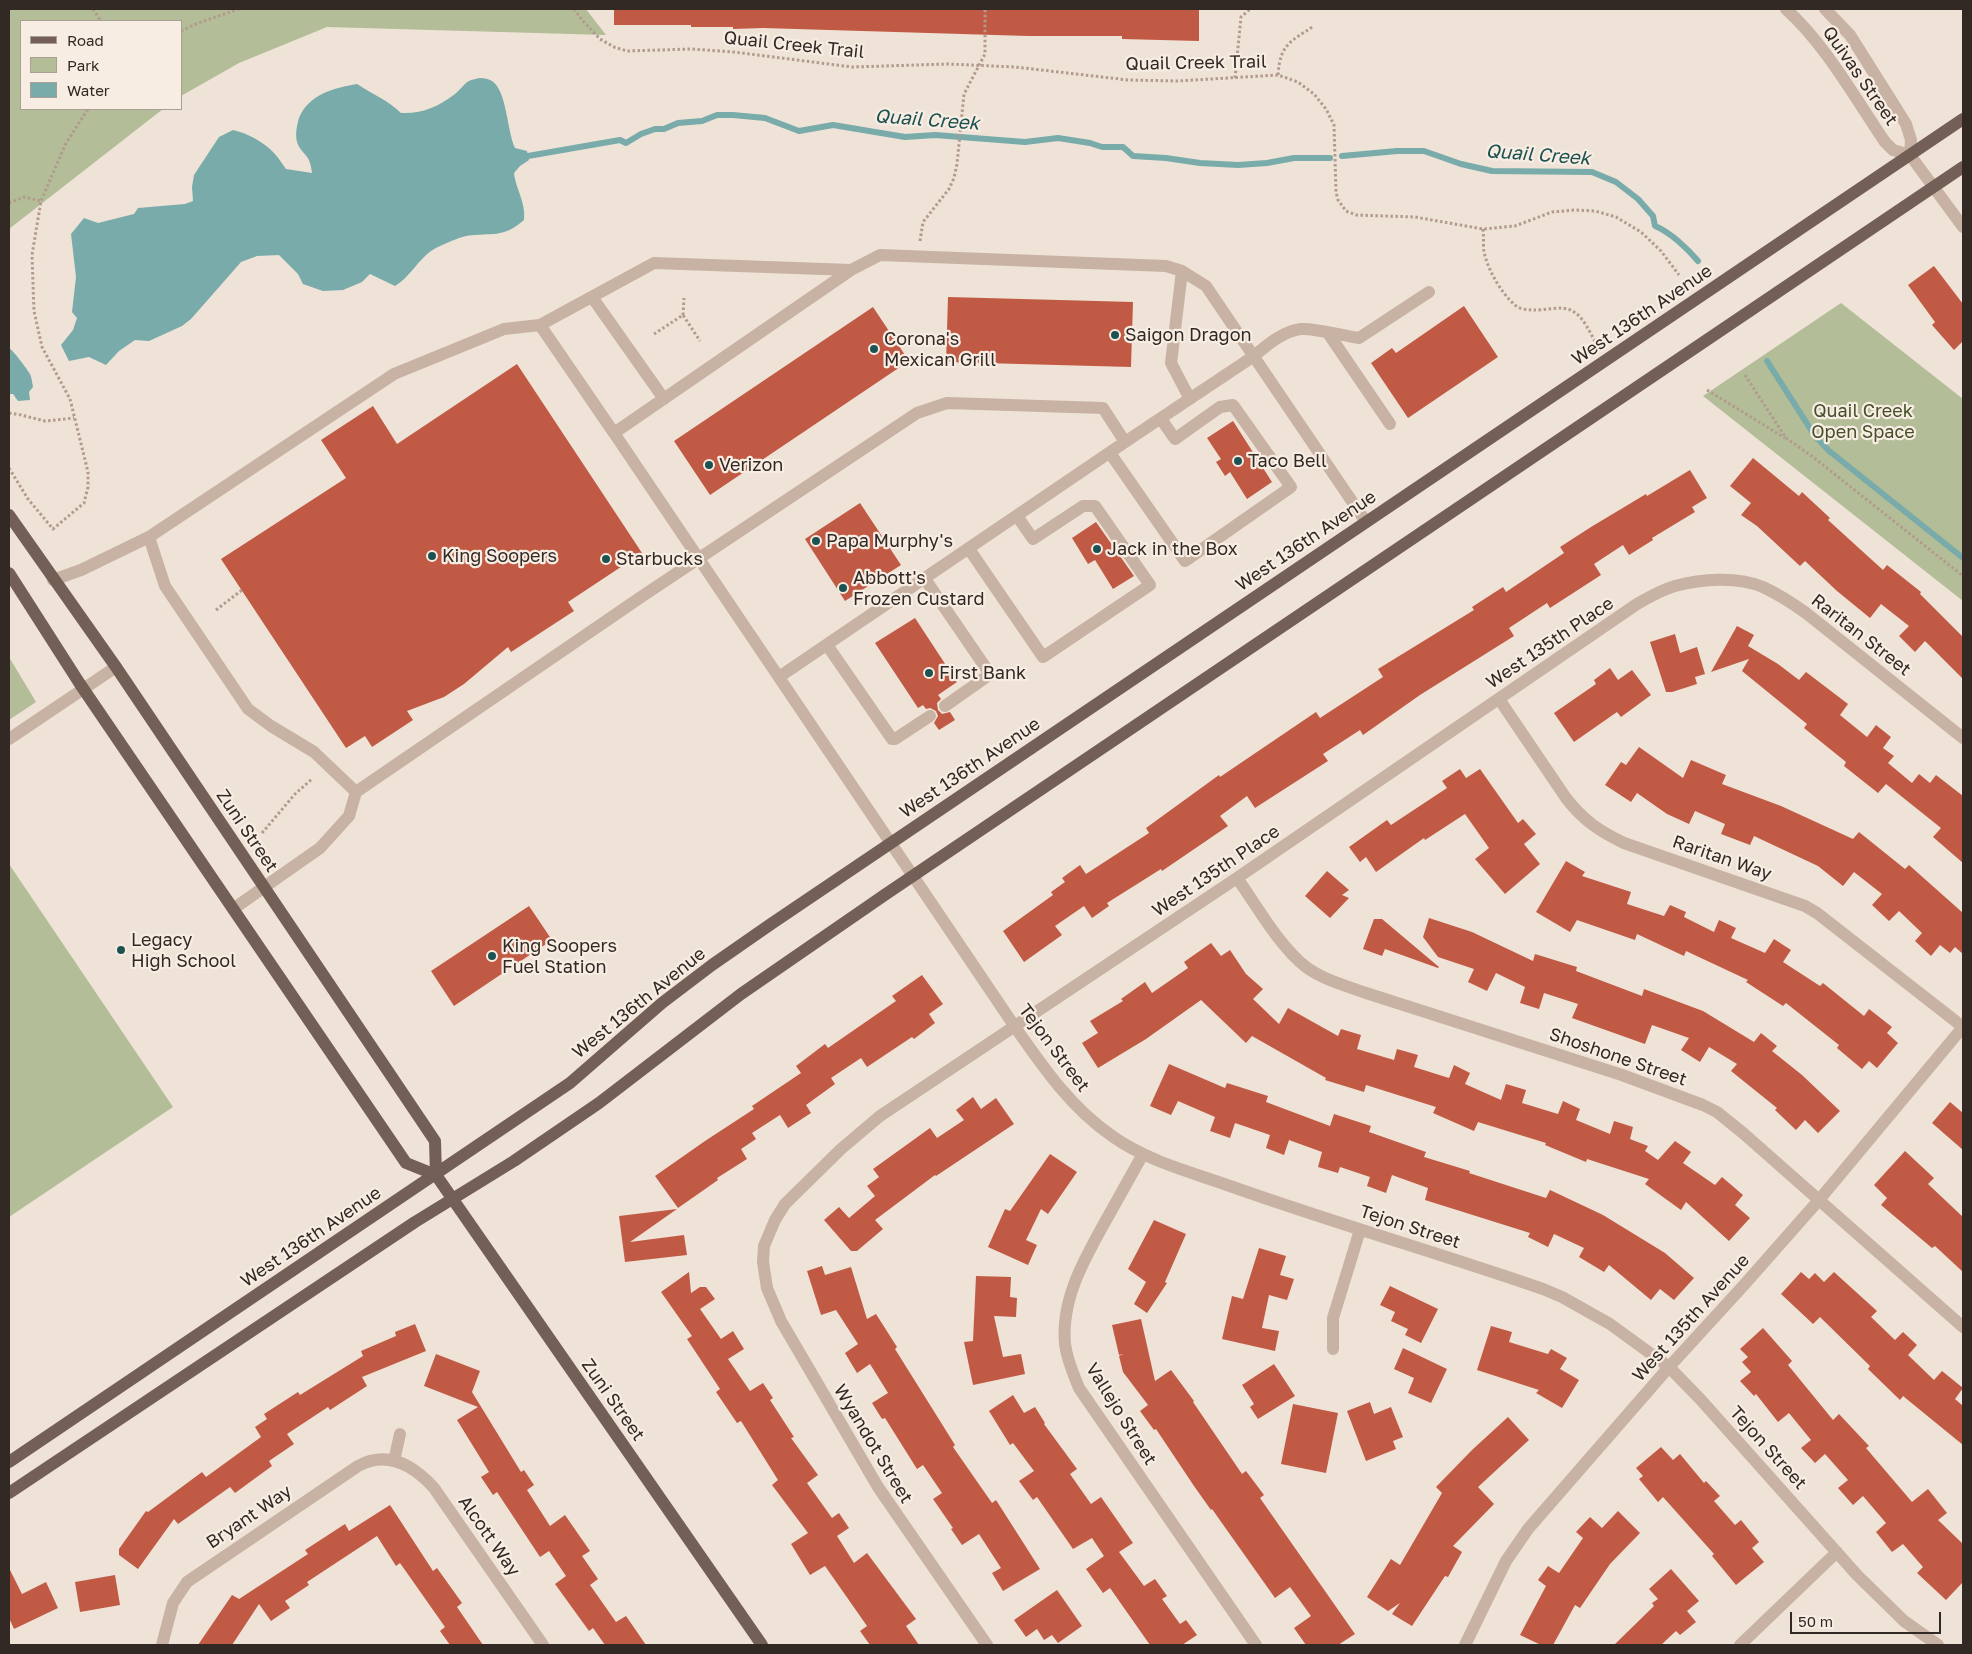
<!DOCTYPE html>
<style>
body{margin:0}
#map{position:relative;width:1972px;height:1654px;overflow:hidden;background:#efe2d7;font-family:"Golos Text",sans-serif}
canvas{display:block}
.frame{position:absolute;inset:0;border:10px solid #322925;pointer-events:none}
.legend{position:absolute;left:20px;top:20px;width:162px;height:90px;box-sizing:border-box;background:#f8ede3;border:1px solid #a99f97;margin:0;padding:6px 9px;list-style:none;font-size:15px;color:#322925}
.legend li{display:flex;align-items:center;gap:10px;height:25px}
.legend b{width:25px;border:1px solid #a99f97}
.scale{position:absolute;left:1790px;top:1612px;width:151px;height:22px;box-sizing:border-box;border:2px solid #322925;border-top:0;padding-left:6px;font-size:15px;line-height:18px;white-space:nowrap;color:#322925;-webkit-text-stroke:4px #f8ede3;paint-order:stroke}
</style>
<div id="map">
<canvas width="1972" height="1654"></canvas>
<div class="frame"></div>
<ul class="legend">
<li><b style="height:6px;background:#745f57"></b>Road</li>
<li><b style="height:14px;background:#b3bd98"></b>Park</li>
<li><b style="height:14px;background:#78abaa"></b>Water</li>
</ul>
<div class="scale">50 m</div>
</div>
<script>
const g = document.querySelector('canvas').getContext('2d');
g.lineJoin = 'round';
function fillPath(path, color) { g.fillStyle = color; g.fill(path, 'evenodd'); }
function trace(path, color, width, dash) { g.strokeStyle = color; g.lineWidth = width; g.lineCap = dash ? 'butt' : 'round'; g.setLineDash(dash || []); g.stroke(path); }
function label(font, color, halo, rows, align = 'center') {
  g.font = font + ' "Golos Text",sans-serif'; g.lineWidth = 4.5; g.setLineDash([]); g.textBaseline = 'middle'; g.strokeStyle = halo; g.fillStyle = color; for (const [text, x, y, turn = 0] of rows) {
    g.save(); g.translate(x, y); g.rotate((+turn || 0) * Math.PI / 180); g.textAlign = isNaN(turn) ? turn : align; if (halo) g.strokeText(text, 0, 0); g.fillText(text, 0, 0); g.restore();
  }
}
fillPath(new Path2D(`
 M9 9H586L606 35 327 27 239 63 181 96V21H21V109H163L9 229Z
 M1841 303 1963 399V601L1703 396Z
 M9 657 36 702 9 720Z
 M9 864 173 1107 9 1217Z`), '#b3bd98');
fillPath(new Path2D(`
 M480 78C484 78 489 79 492 81 507 91 507 131 515 148L527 151 529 160 520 166 514 173C516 190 526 202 524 220 502 239 493 232 466 236 460 237 444 244 438 247 419 256 412 276 395 286L370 274 362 282 343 290 323 291 303 284 298 274 279 255 257 256 241 262 191 319 182 326 149 341 135 340 119 351 106 365 89 357 69 361 61 345 73 330 77 318 72 312 76 277 71 234 84 218 98 223 134 214 138 208 185 204 193 201 192 187 194 175 219 137 233 130C247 133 264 142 274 153 279 158 282 164 286 169L312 173C310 152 302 156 297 142 295 134 297 125 299 118 309 94 334 88 357 84 372 94 388 100 401 113 422 114 438 107 455 94 467 84 463 81 480 78Z
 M9 348C13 350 27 369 30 374 32 378 32 383 33 387L29 392 30 400 18 401 13 394H9Z`), '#78abaa');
trace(new Path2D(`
 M528 156 620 140 626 143 641 134 655 129H664L678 123 702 121 717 115H733L765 118 799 131 833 125 905 137 935 135 1025 142 1058 138 1090 143 1102 147H1123L1133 156 1166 158 1200 163 1238 165 1267 163 1294 158H1330
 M1342 156 1397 151H1424L1461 164 1492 171 1592 172 1616 182 1638 199 1653 216 1655 226C1670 232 1688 249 1698 261
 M1767 361 1815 436 1828 450 1963 558`), '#78abaa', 6);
fillPath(new Path2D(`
 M614 9H1199V41L1122 39V36H1028L763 28 733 29V27H691V25H614Z
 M1934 266 1963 304V341L1954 350 1932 325 1935 322 1908 285Z
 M948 297 1133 302 1131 367 946 362Z
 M1464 306 1498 357 1408 418 1371 363 1392 348 1396 353Z
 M873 307 909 361 710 495 674 441Z
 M517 364 642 553 568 602 574 611 511 652 508 647 464 684 444 697 407 711 413 720 372 747 365 736 346 748 221 559 346 478 321 440 373 406 397 444Z
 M1233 421 1272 482 1247 499 1230 472 1225 476 1216 462 1221 459 1207 438Z
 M1753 458 1799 496 1802 492 1830 518 1828 520 1883 570 1887 565 1921 592 1920 594 1963 637V679L1925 641 1915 652 1899 636 1909 626 1881 604 1870 618 1837 591 1805 561 1800 566 1757 526 1741 515 1751 503 1730 486Z
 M1690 470 1707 498 1692 507 1695 512 1652 538 1653 540 1629 555 1623 545 1594 564 1601 575 1550 608 1547 603 1509 628 1514 636 1420 695 1363 735 1360 730 1323 754 1328 761 1255 808 1247 796 1220 816 1228 826 1162 871 1161 869 1107 903 1109 906 1092 918 1084 906 1055 926 1062 935 1024 962 1003 931 1053 895 1051 892 1065 882 1062 878 1080 865 1086 874 1149 833 1146 828 1219 775 1220 777 1316 712 1320 718 1383 677 1378 669 1474 610 1472 607 1503 587 1506 592 1564 553 1560 547 1591 527 1646 494 1647 496Z
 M860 503 901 565 845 601 805 539Z
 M1096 522 1134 576 1113 589 1095 560 1088 564 1072 538Z
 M915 618 957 682 938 695 941 699 937 703 938 710 942 714 950 712 955 720 939 730 934 723 938 716 936 711 930 708 926 709 923 705 918 708 875 643Z
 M1737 626 1754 635 1748 646 1778 664 1799 680 1806 672 1848 704 1840 715 1867 737 1876 725 1891 737 1883 748 1894 756 1888 763 1912 783 1919 774 1930 783 1936 775 1963 796V863L1933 837 1941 828 1886 784 1878 793 1844 766 1846 762 1804 728 1807 724 1742 671 1749 659 1711 672Z
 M1675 634 1680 653 1697 647 1705 674 1695 677 1697 684 1672 692H1666L1650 642Z
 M1610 668 1618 680 1632 670 1651 695 1621 717 1617 712 1574 742 1554 713 1596 684 1594 680Z
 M1639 747 1683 778 1691 760 1726 775 1722 784 1781 806 1853 839 1859 832 1905 869 1909 865 1963 913V954L1955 947 1950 953 1940 945 1931 956 1915 941 1922 933 1899 911 1889 921 1872 905 1882 894 1854 872 1843 886 1818 866 1754 836 1750 845 1721 834 1725 824 1695 811 1689 824 1667 814 1637 793 1631 802 1605 785 1621 762 1626 765Z
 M1460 769 1466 778 1480 769 1518 823 1523 819 1536 834 1524 844 1540 864 1505 894 1475 859 1489 848 1465 814 1425 840 1424 838 1376 872 1366 857 1360 862 1349 847 1387 820 1391 825 1447 788 1442 781Z
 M1566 861 1585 872 1582 876 1631 892 1627 904 1664 916 1670 905 1686 912 1684 917 1714 932 1719 920 1736 928 1731 938 1765 953 1774 939 1791 950 1783 962 1820 986 1823 983 1864 1016 1869 1009 1892 1027 1887 1033 1898 1043 1877 1068 1869 1061 1862 1069 1837 1048 1839 1045 1786 1003 1783 1006 1746 982 1748 980 1686 951 1684 956 1637 934 1635 940 1577 920 1570 932 1536 912Z
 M1327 871 1349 890 1342 895 1349 898 1330 918 1305 896Z
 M529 906 552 940 454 1006 431 971Z
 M1429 918 1472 932 1533 961 1535 954 1577 967 1576 971 1642 996 1644 989 1703 1011 1754 1042 1761 1033 1777 1046 1772 1051 1802 1075 1840 1111 1818 1133 1805 1120 1796 1130 1775 1110 1777 1108 1731 1071 1737 1064 1709 1047 1700 1062 1681 1050 1689 1038 1652 1025 1645 1044 1572 1018 1578 1004 1544 993 1539 1009 1520 1003 1525 987 1496 973 1487 991 1468 982 1474 969 1438 957 1423 937Z
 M1374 919H1382L1439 967 1438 968 1385 949 1382 956 1363 949Z
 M1211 943 1221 956 1230 950 1246 974 1263 989 1253 999 1279 1024 1288 1008 1338 1036 1341 1029 1361 1035 1357 1049 1394 1060 1397 1049 1418 1055 1414 1067 1449 1078 1454 1065 1470 1073 1465 1084 1501 1100 1506 1084 1526 1090 1522 1103 1558 1114 1563 1101 1580 1109 1576 1120 1610 1134 1614 1121 1633 1127 1630 1139 1648 1146 1645 1151 1658 1160 1675 1141 1691 1152 1683 1163 1715 1185 1722 1177 1743 1195 1735 1205 1750 1218 1729 1241 1686 1202 1681 1210 1645 1184 1649 1179 1587 1159 1586 1162 1545 1145 1546 1143 1478 1122 1474 1131 1433 1113 1436 1107 1366 1085 1364 1092 1325 1080 1326 1078 1252 1036 1246 1043 1201 1000 1146 1039 1098 1068 1082 1043 1098 1033 1090 1021 1123 1001 1121 999 1145 982 1152 993 1188 968 1184 962Z
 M922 975 943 1004 929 1014 935 1023 914 1039 912 1037 867 1067 861 1058 831 1078 835 1084 806 1105 811 1113 788 1128 780 1115 752 1133 756 1139 741 1149 747 1159 717 1178 718 1180 678 1208 655 1176 705 1141 754 1109 752 1106 801 1073 796 1066 825 1044 828 1048 896 1001 892 996Z
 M1169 1064 1225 1088 1227 1083 1268 1096 1266 1102 1330 1126 1334 1114 1371 1126 1369 1132 1426 1152 1424 1157 1470 1171 1469 1173 1546 1198 1550 1190 1603 1215 1665 1253 1694 1278 1674 1300 1660 1289 1651 1300 1609 1265 1604 1272 1579 1257 1584 1248 1554 1234 1548 1247 1528 1237 1530 1233 1425 1200 1428 1188 1392 1175 1386 1193 1367 1186 1370 1177 1340 1167 1338 1173 1318 1167 1322 1152 1289 1140 1284 1155 1266 1148 1270 1135 1235 1123 1230 1138 1210 1131 1215 1117 1178 1101 1171 1115 1150 1106Z
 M973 1097 981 1109 996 1098 1014 1124 936 1176 935 1175 875 1220 883 1229 857 1251H851L824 1220 839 1207 849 1218 875 1196 867 1186 879 1177 873 1169 930 1128 937 1138 964 1120 956 1110Z
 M1950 1102 1963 1113V1150L1932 1123Z
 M1905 1151 1934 1178 1928 1184 1963 1217V1272L1935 1246 1932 1248 1881 1205 1887 1198 1874 1185Z
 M1050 1154 1077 1172 1048 1214 1041 1209 1026 1240 1037 1245 1028 1265 988 1247 1005 1209 1010 1211Z
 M677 1209 630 1242 684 1235 687 1255 625 1262 619 1216Z
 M1154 1220 1186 1234 1165 1282 1167 1283 1147 1313 1134 1304 1146 1282 1128 1269Z
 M1259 1248 1286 1256 1280 1275 1294 1279 1287 1300 1269 1295 1262 1328 1279 1331 1275 1351 1222 1339 1232 1296 1243 1299Z
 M822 1266 825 1275 851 1267 867 1319 876 1314 897 1347 895 1349 955 1445 953 1447 992 1503 996 1500 1040 1569 1003 1591 992 1573 1001 1568 979 1534 962 1545 951 1529 953 1528 933 1499 942 1493 923 1465 917 1469 885 1418 882 1419 872 1403 888 1393 870 1364 857 1373 845 1353 858 1344 836 1310 821 1315 807 1271Z
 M689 1272 691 1293 700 1287H706L715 1299 700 1309 721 1339 733 1331 744 1349 728 1359 750 1391 763 1383 773 1398 770 1400 794 1437 791 1438 818 1475 807 1483 832 1518 839 1513 849 1528 837 1536 854 1563 867 1553 916 1619 906 1626 919 1645H870L860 1631 867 1626 825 1566 810 1575 791 1544 808 1533 772 1485 778 1480 741 1421 737 1423 716 1392 720 1389 687 1339 692 1336 661 1292Z
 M1801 1272 1809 1279 1815 1273 1824 1282 1834 1272 1877 1311 1871 1317 1895 1340 1903 1332 1917 1345 1908 1355 1934 1380 1942 1371 1963 1388 1955 1399 1963 1406V1445L1903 1396 1900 1400 1868 1369 1870 1366 1820 1317 1813 1324 1781 1294Z
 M976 1276 1011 1277 1010 1297 1017 1298 1016 1317 994 1316 1003 1357 1021 1354 1025 1374 973 1385 964 1342 973 1341Z
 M1390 1286 1438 1309 1421 1343 1405 1335 1408 1329 1391 1321 1395 1312 1380 1305Z
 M1141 1319 1155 1381 1171 1370 1194 1401 1193 1402 1242 1474 1246 1471 1264 1495 1260 1498 1355 1634 1338 1645H1306L1294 1628 1311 1616 1290 1587 1275 1598 1212 1509 1211 1510 1194 1486 1156 1429 1154 1430 1140 1411 1148 1405 1123 1372 1119 1356 1123 1354 1119 1355 1112 1325Z
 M415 1324 426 1351 362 1377 367 1386 330 1410 328 1407 287 1434 294 1444 269 1461 272 1466 235 1493 230 1487 178 1524 174 1519 138 1569 119 1555V1549L146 1511 148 1512 202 1472 206 1477 261 1437 255 1427 267 1419 264 1414 298 1392 300 1395 363 1356 361 1351 396 1336 395 1332Z
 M1491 1326 1512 1332 1509 1342 1548 1354 1551 1349 1567 1358 1560 1369 1579 1380 1562 1408 1536 1393 1539 1390 1477 1370Z
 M1763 1328 1792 1361 1788 1365 1833 1420 1839 1414 1869 1446 1866 1448 1912 1502 1928 1489 1947 1513 1938 1520 1963 1544V1582L1946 1600 1917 1573 1923 1567 1903 1544 1892 1552 1876 1532 1886 1523 1863 1496 1853 1505 1838 1488 1848 1480 1825 1454 1815 1463 1801 1448 1811 1440 1789 1413 1778 1422 1756 1394 1754 1396 1740 1381 1751 1372 1742 1362 1748 1357 1740 1349Z
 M1403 1348 1447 1369 1431 1403 1408 1393 1414 1378 1394 1369Z
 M436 1354 480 1371 472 1392 521 1472 524 1470 534 1485 527 1490 550 1526 565 1515 590 1551 582 1556 598 1579 590 1585 616 1622 626 1616 646 1645H605L593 1628 589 1631 555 1584 566 1576 549 1551 540 1557 497 1492 493 1495 481 1477 489 1472 457 1420 478 1407 424 1386Z
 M1274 1364 1295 1396 1258 1419 1250 1407 1254 1404 1242 1385Z
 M1013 1395 1024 1413 1035 1407 1045 1423 1044 1424 1077 1469 1070 1474 1091 1504 1101 1497 1133 1543 1119 1552 1144 1586 1155 1579 1167 1596 1162 1599 1180 1624 1186 1620 1197 1635 1182 1645H1150L1110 1588 1103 1593 1086 1569 1104 1556 1092 1538 1073 1549 1037 1497 1033 1500 1019 1481 1034 1471 1013 1443 1010 1445 989 1411Z
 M1370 1402 1374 1414 1391 1407 1403 1437 1393 1441 1396 1449 1366 1461 1347 1411Z
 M1293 1404 1338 1413 1326 1473 1281 1464Z
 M1508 1417 1529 1440 1478 1487 1494 1504 1453 1546 1462 1552 1448 1577 1445 1576 1412 1626 1392 1614 1400 1603 1388 1611 1367 1597 1391 1559 1400 1565 1442 1493 1436 1487 1472 1450Z
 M1661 1447 1673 1460 1680 1454 1704 1483 1706 1481 1720 1496 1714 1501 1735 1525 1741 1520 1759 1542 1752 1548 1764 1562 1736 1585 1712 1556 1714 1554 1663 1497 1658 1502 1639 1479 1643 1476 1636 1468Z
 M390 1505 433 1571 437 1568 462 1603 457 1607 483 1645H450L440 1631 445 1627 400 1563 396 1566 377 1536 307 1582 309 1585 285 1601 290 1608 271 1621 259 1604 232 1645H198L232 1595 239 1599 308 1554 305 1550 345 1524 349 1531Z
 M1618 1511 1640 1533 1610 1564 1580 1608 1575 1605 1553 1645H1541L1520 1635 1546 1586 1538 1580 1548 1566 1559 1573 1583 1538 1576 1532 1590 1517 1602 1528Z
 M9 1568 22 1594 46 1582 58 1608 14 1629 9 1618Z
 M1671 1569 1699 1601 1687 1611 1696 1622 1680 1635 1676 1631 1661 1645H1614L1654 1606 1652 1603 1658 1599 1649 1589Z
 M115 1575 120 1605 80 1612 75 1582Z
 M1057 1590 1082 1626 1058 1643 1052 1635 1044 1640 1037 1629 1026 1637 1014 1620Z`), '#c15a44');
trace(new Path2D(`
 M93 9 101 21
 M574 9 582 20 600 39 614 47 627 51 691 49 734 52 852 67 948 64 1015 67 1128 80 1178 81 1278 75 1298 82 1314 94 1326 109 1334 125 1336 192 1338 200 1346 211 1356 215 1415 217 1483 229 1515 226 1552 212 1575 210 1595 211 1616 217 1641 232 1661 251 1679 275
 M181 31 198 23 239 9
 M1278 75C1280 44 1291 41 1314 26
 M1235 78 1241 17 1250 9
 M9 203 24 197 41 201
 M1483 229C1484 237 1483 245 1484 252 1488 270 1501 293 1515 305 1519 309 1527 310 1533 310 1545 311 1563 304 1574 312 1584 318 1590 333 1596 343
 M920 241 923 222 949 189 954 178 957 164 964 94 985 54V9
 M683 315 684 298
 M654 334 683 315 700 341
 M1745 375 1786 438 1813 457 1963 576
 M1707 390 1785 438
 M9 413 21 415 45 421 74 418
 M9 468 28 499 53 529 84 503 88 487V472L70 399 42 347 34 311 32 255 41 201 66 143 88 109
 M216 610 242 590
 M262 833 295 794 312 779`), '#b29b8e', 3, [2.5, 2.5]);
trace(new Path2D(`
 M1786 9C1825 44 1855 98 1885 142L1893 150 1910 155 1963 227
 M1825 9 1850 35 1906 124 1911 140 1910 155
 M1182 271 1171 363 1190 399
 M592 297 664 399
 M1328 333 1390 424
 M614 433 540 325 654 263 851 270
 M1110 453 1185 561 1291 487 1233 405 1220 407 1175 439 1161 419
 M1366 522 1206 286 1182 271 1166 266 880 255 851 270 614 433 1015 1027C1043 1067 1071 1108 1112 1136 1147 1161 1191 1172 1230 1186 1334 1223 1439 1253 1543 1289L1562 1297 1610 1324 1669 1367 1701 1400 1857 1575 1904 1621 1938 1645
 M149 537 394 374 504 329 540 325
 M969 549 1043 657 1150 585 1095 506H1083L1033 539 1017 516
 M925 579 988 671 989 675 945 706
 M53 580 81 570 149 537 165 586 248 709 271 726 314 752 356 792
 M827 645 892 739H895L930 716
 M779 677 1125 442
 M1499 699 1566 798C1583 820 1599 831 1624 843L1805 906 1817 913 1963 1027
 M9 739 116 667
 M1237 878C1257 906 1279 946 1306 967 1322 979 1344 985 1363 992L1622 1075 1703 1105 1717 1112 1743 1133 1963 1327
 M233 909 320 848 349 816 356 792 644 595 917 413 947 403 1103 408 1125 442 1254 356C1267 345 1283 331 1301 329 1314 328 1345 336 1359 338L1429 292
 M1143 1154C1130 1177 1118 1199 1105 1222 1084 1260 1061 1299 1065 1344 1067 1360 1073 1373 1079 1388L1256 1645
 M1333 1349V1318L1360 1230
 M394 1461 400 1434
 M162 1645 173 1603 187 1582 358 1466C388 1450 414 1466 434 1488L543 1645
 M987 1645 878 1487 781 1321 767 1288 763 1262 764 1246 775 1220 785 1204 841 1149 880 1116 1237 878 1637 604C1649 597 1661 590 1675 586 1701 579 1737 576 1763 587 1778 594 1792 603 1806 613L1963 738
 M1465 1645 1506 1561 1528 1529 1669 1367 1744 1285 1819 1200 1963 1027
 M1740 1645 1837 1552`), '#c7b2a4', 12);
trace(new Path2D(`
 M9 515 116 667 435 1141 436 1175 762 1645
 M9 573 80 684 406 1163 436 1175
 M9 1462 570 1083 662 1003 712 965 771 924 1963 119
 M9 1493 415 1222 514 1161 599 1103 741 994 886 894 1963 167`), '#745f57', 12);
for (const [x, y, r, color] of [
 [1115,335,5,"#1d5252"],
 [874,349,5,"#1d5252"],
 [1238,461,5,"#1d5252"],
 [709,465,5,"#1d5252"],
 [816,541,5,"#1d5252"],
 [1097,549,5,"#1d5252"],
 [432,556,5,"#1d5252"],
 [606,559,5,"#1d5252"],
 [843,588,5,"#1d5252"],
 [929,673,5,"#1d5252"],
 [121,950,5,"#1d5252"],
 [492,956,5,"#1d5252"]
]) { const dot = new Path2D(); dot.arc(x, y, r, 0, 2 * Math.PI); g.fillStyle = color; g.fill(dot); trace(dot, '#f8ede3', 2); }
label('18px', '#322925', '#f8ede3', [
 ["Quail Creek Trail",794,45,6],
 ["Quail Creek Trail",1196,63,-1],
 ["Quivas Street",1860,76,55],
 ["West 136th Avenue",1642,315,-34],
 ["West 136th Avenue",1306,541,-34],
 ["Raritan Street",1861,635,38],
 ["West 135th Place",1550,643,-34],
 ["West 136th Avenue",970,768,-34],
 ["Zuni Street",247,831,56],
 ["Raritan Way",1722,858,19],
 ["West 135th Place",1216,871,-34],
 ["West 136th Avenue",639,1003,-39],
 ["Tejon Street",1054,1048,53],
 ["Shoshone Street",1618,1057,19],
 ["Tejon Street",1410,1227,18],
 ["West 136th Avenue",311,1237,-34],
 ["West 135th Avenue",1691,1318,-48],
 ["Zuni Street",613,1400,55],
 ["Vallejo Street",1121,1414,58],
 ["Wyandot Street",873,1444,59],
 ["Tejon Street",1768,1448,48],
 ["Bryant Way",249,1517,-34],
 ["Alcott Way",489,1536,55]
]);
label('18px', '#322925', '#f8ede3', [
 ["Saigon Dragon",1125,335],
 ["Corona's",884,339],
 ["Mexican Grill",884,360],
 ["Taco Bell",1248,461],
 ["Verizon",719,465],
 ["Papa Murphy's",826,541],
 ["Jack in the Box",1107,549],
 ["King Soopers",442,556],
 ["Starbucks",616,559],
 ["Abbott's",853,578],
 ["Frozen Custard",853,599],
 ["First Bank",939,673],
 ["Legacy",131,940],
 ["High School",131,961],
 ["King Soopers",502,946],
 ["Fuel Station",502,967]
], 'left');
label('18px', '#444f2a', '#f8ede3', [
 ["Quail Creek",1863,411],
 ["Open Space",1863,432]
]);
label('italic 19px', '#1d5252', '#f8ede3', [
 ["Quail Creek",927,120,4],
 ["Quail Creek",1538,155,4]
]);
</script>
